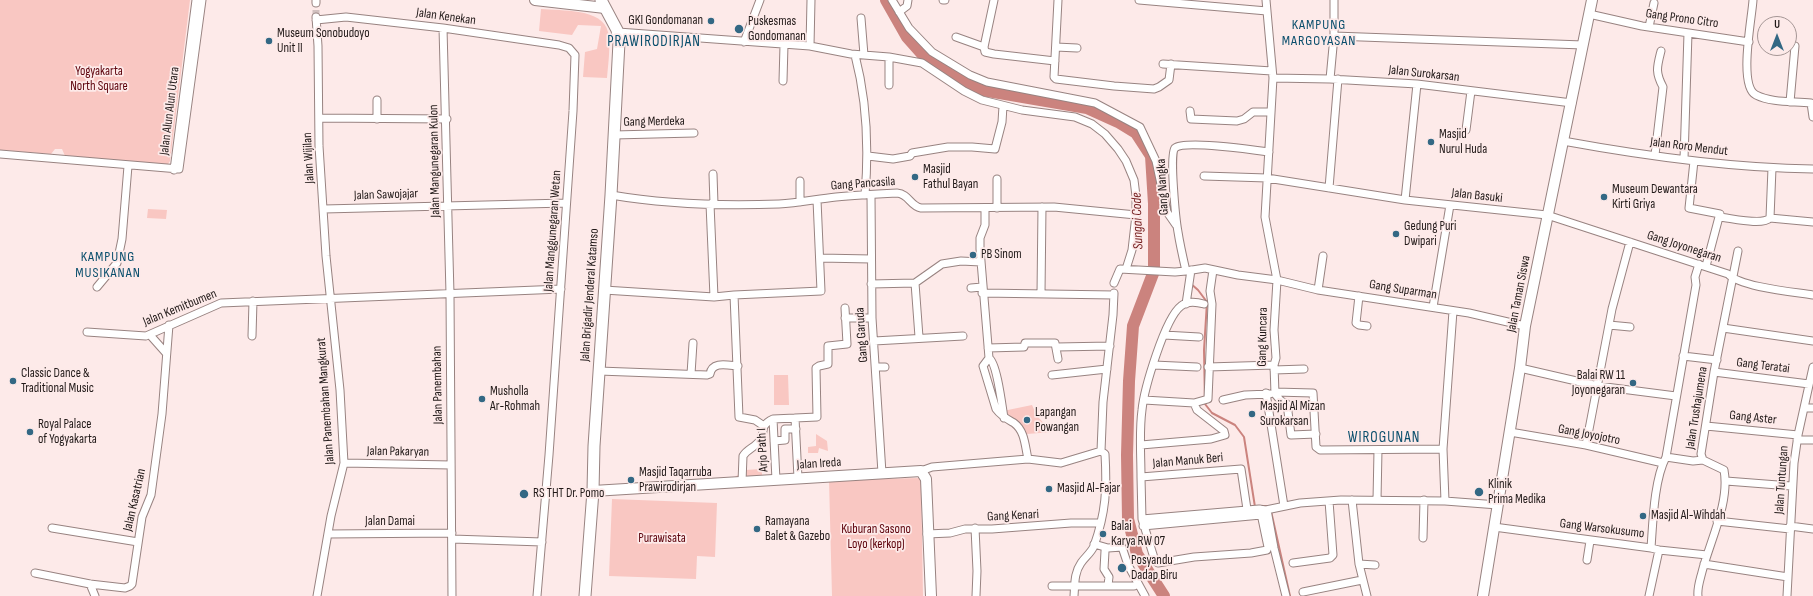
<!DOCTYPE html>
<style>
body{margin:0}
#map{position:relative;width:1813px;height:596px;overflow:hidden;background:#fdeae9;font-family:"Sofia Sans Condensed",sans-serif}
canvas{display:block}
.north{position:absolute;left:1757px;top:16px;width:40px;height:40px;box-sizing:border-box;background:#fdeae9;border:1px solid #a59695;border-radius:50%;rotate:0deg;font-size:11px;font-weight:700;line-height:16px;text-align:center;color:#211918}
.north::after{content:'';display:block;margin:auto;width:14px;height:18px;background:#336884;clip-path:polygon(50% 0,100% 100%,50% 72%,0 100%)}
</style>
<div id="map">
<canvas width="1813" height="596"></canvas>
<div class="north">U</div>
</div>
<script>
const g = document.querySelector('canvas').getContext('2d');
g.lineJoin = 'round';
function fillPath(path, color) { g.fillStyle = color; g.fill(path, 'evenodd'); }
function trace(path, color, width, dash) { g.strokeStyle = color; g.lineWidth = width; g.lineCap = dash ? 'butt' : 'round'; g.setLineDash(dash || []); g.stroke(path); }
function label(font, color, halo, rows, align = 'center') {
  g.font = font + ' "Sofia Sans Condensed",sans-serif'; g.lineWidth = 3.5; g.setLineDash([]); g.textBaseline = 'middle'; g.strokeStyle = halo; g.fillStyle = color; for (const [text, x, y, turn = 0] of rows) {
    g.save(); g.translate(x, y); g.rotate((+turn || 0) * Math.PI / 180); g.textAlign = isNaN(turn) ? turn : align; if (halo) g.strokeText(text, 0, 0); g.fillText(text, 0, 0); g.restore();
  }
}
fillPath(new Path2D(`
 M0 0H190L170 161 168 164 164 165 65 156 62 149H55L51 154 0 150Z
 M541 9C561 11 603 8 608 32 611 46 608 64 607 78L583 77 585 52 597 49 601 26 578 25 572 35 539 31Z
 M148 209 167 210 166 219 147 218Z
 M774 375H788L789 405H774Z
 M1032 405 1037 416 1052 432 1027 434 1003 411Z
 M816 434 827 441 828 451 819 448 818 453H808V447L816 446Z
 M759 460H762V475L733 478 746 470 760 469Z
 M921 478 923 596H832L829 480Z
 M612 499 717 503 715 557 697 556 696 579 609 576Z`), '#f9c7c2');
trace(new Path2D(`
 M1190 283 1198 290 1207 302 1204 350 1205 404 1212 413 1235 425 1244 437 1255 507
 M1262 506H1270
 M1271 511 1290 596`), '#cb837e', 2);
trace(new Path2D(`
 M886 0 907 37 923 55 958 79 982 90 1087 108 1118 122 1136 133 1151 156 1154 204V271L1133 326 1129 381 1127 455 1128 519 1137 554 1164 596`), '#cb837e', 12);
trace(new Path2D(`
 M316 17V3`), '#d1c0bf', 7, [7, 3.5]);
const street = new Path2D(`
 M892 0 909 28 932 52 970 75 987 82 1095 103 1140 127 1156 161 1167 212 1176 225
 M943 0H945
 M1058 0 1054 77 1056 79 1114 86 1154 89 1159 87 1169 80 1171 64
 M1139 0 1267 11
 M1266 0 1273 78 1265 217 1277 280 1274 330 1276 358 1274 365 1275 394
 M1753 0C1752 18 1738 86 1756 95 1772 103 1793 101 1811 103
 M316 3V0
 M899 12 907 6 908 0
 M1589 14 1642 26 1749 42
 M316 17 318 46 319 146 326 256 340 390 344 463 331 516 317 596
 M861 18 864 55
 M316 20 346 17 443 28 559 45 569 48 575 55 573 111 549 455 537 596
 M1649 27 1654 3
 M443 28 450 294 452 596
 M618 32 810 46 851 54 889 57 922 63 964 91 982 100 1022 110 1075 117 1092 124 1105 134 1118 149 1126 161 1134 180 1136 196V215L1132 250 1126 269
 M1334 36 1583 45
 M956 37 984 47 985 52 994 54 1055 61
 M744 42 760 0
 M810 46 811 0
 M984 47 994 0
 M1056 47 1077 48
 M855 55C867 101 869 147 865 195
 M1163 64 1272 71
 M1273 78 1330 79 1417 84 1572 103
 M1330 79 1334 36V0
 M783 81 784 45
 M889 85V57
 M377 100V119
 M1790 102 1795 46
 M1811 103 1813 117
 M1190 111 1191 119 1237 121 1244 119 1253 112H1271
 M319 118 447 119
 M1466 130 1471 91
 M614 135 694 133
 M1563 141C1645 156 1729 168 1813 169
 M1269 152C1255 150 1184 140 1175 148 1169 154 1176 221 1178 232 1180 245 1183 258 1186 271L1205 268 1238 275 1277 280 1318 290 1469 313 1525 326
 M0 154 179 169 202 0
 M1655 155 1663 87C1655 72 1657 67 1661 51
 M868 156 893 159 910 156 912 153 948 147H972L995 149 1002 122 1003 106
 M1684 159 1688 33
 M1694 161 1689 208 1720 214 1719 217
 M174 170 196 0
 M713 174 714 204
 M1204 176 1267 178 1405 200 1547 215 1728 274C1740 287 1794 292 1813 295
 M997 179V208
 M800 181V202
 M1329 188 1338 79
 M611 195C664 204 725 206 779 204 798 203 817 199 836 197 857 195 877 194 897 193 909 194 910 206 921 208L1054 207 1136 215
 M871 195 872 318 882 473
 M1405 200 1417 84
 M710 204 714 297
 M985 208V225L980 238V249L989 358C997 363 1002 406 1004 418
 M324 209 566 203
 M1770 218 1772 168
 M820 258 871 259
 M1706 266 1719 217C1731 218 1762 226 1770 218L1813 222
 M915 283 919 337
 M1114 283 1120 269 1175 272 1186 271
 M871 284 915 283 942 264 961 261 981 262
 M97 287 117 263 122 239 128 166
 M971 288 982 287
 M604 290 714 297 734 295 739 417 755 420 764 426
 M1318 290 1323 256
 M982 293 1114 295
 M1041 294 1042 207
 M734 295 821 291 817 200
 M1359 296 1356 323 1359 325 1367 326
 M1186 304 1191 270
 M1433 307 1450 205
 M845 318H872
 M1609 325 1630 327
 M1723 328 1813 341
 M87 332 146 336 221 303 561 289
 M150 335 166 353
 M1164 335 1199 337
 M252 336 253 301
 M874 341 963 336
 M1057 347 1110 346
 M988 348 1024 347 1025 343H1055L1058 359
 M1683 356 1717 360
 M989 358 983 366 996 409C1001 416 1007 419 1014 423 1025 431 1025 446 1028 459
 M1154 365 1197 367
 M876 367H885
 M1208 367 1274 365
 M1520 368 1598 386 1676 396
 M1274 370 1304 369
 M599 371 707 375 710 374C712 361 727 365 738 366
 M1714 372 1809 384
 M691 374 693 343
 M1052 375 1107 369
 M1275 392 1313 393 1316 447 1320 450 1443 449
 M1266 393 1284 506
 M1275 394 1281 401 1287 404 1291 435 1316 434
 M1223 400 1245 395 1270 394
 M1194 403 1208 399 1212 304 1210 291 1213 270
 M1804 408H1813
 M795 418 798 478
 M773 419 776 480
 M1706 426 1798 435
 M1510 432 1586 445 1663 463
 M1797 440H1813
 M774 441 785 440V429H796
 M1141 445 1211 439 1225 435 1224 431 1197 410 1194 403 1144 400
 M1586 445 1612 309 1630 242
 M1101 451 1103 402 1113 315 1114 293
 M1666 457 1693 461 1703 460
 M344 463 451 465
 M921 471 932 467 1028 459 1061 463 1101 451
 M1141 477C1141 455 1139 432 1142 410 1144 389 1165 318 1181 306 1187 301 1197 302 1204 304
 M1726 481 1791 486
 M742 482 743 456C747 449 756 447 760 440 766 433 758 426 773 419L817 417 816 368 819 366 828 364V346L847 344 845 308
 M1352 500 1359 564 1367 596
 M1377 500 1378 450
 M1445 501 1443 449 1453 311
 M1267 510 1274 548 1286 596
 M1248 516 1241 469 1141 477 1142 519 1155 561 1158 563 1194 557 1251 553 1267 550 1268 547 1260 509
 M1142 519 1259 509 1266 510 1300 503 1341 500 1445 501 1498 505
 M1717 521 1790 529
 M1143 526 1261 515 1264 512
 M1790 526 1813 529
 M1494 527 1651 548 1659 550 1707 555
 M52 528 138 542
 M975 528 977 571 976 596
 M328 534 452 533
 M927 534 950 533 965 529H992L1071 523H1100
 M1423 538 1424 500
 M452 539 542 542
 M1094 544 1108 548 1122 547 1128 565 1145 596
 M1651 548C1653 521 1654 480 1666 457L1696 285 1695 277 1699 264
 M1105 551 1104 569 1109 577 1108 585
 M1587 560 1590 541
 M1293 563 1330 558 1333 555 1329 501
 M1359 564 1375 565
 M1704 564 1788 577
 M35 573 90 584 125 588 130 586 132 584 142 517 151 495 162 414 169 325
 M90 584 95 596
 M1052 586H1134
 M1303 592 1362 580
 M1074 596C1075 584 1074 573 1081 563 1085 557 1091 553 1094 546 1106 512 1107 489 1105 454L1101 451
 M1649 596 1659 550
 M1698 596C1697 588 1700 580 1702 572 1710 541 1730 502 1724 470L1703 460 1701 454 1714 372 1738 251
 M1787 596 1794 463 1798 435 1813 367`);
const secondary = new Path2D(`
 M535 0 605 8
 M593 491 921 471 926 479 931 596
 M1483 596 1520 368 1525 326 1592 0`);
const primary = new Path2D(`
 M585 596 593 491 594 446 611 195 619 42 617 30 601 0`);
trace(street, '#988381', 9);
trace(secondary, '#988381', 12);
trace(primary, '#988381', 13);
trace(street, '#fff', 7);
trace(secondary, '#fff', 10);
trace(primary, '#fff', 11);
for (const [x, y, r, color] of [
 [711,21,4,"#336884"],
 [739,29,5,"#336884"],
 [269,41,4,"#336884"],
 [1431,142,4,"#336884"],
 [915,177,4,"#336884"],
 [1604,197,4,"#336884"],
 [1396,234,4,"#336884"],
 [973,255,4,"#336884"],
 [13,381,4,"#336884"],
 [1633,383,4,"#336884"],
 [482,399,4,"#336884"],
 [1252,414,4,"#336884"],
 [1027,420,4,"#336884"],
 [30,432,4,"#336884"],
 [631,480,4,"#336884"],
 [1049,489,4,"#336884"],
 [1479,492,5,"#336884"],
 [524,494,5,"#336884"],
 [1643,516,4,"#336884"],
 [757,529,4,"#336884"],
 [1103,534,4,"#336884"],
 [1122,568,5,"#336884"]
]) { const dot = new Path2D(); dot.arc(x, y, r, 0, 2 * Math.PI); g.fillStyle = color; g.fill(dot); trace(dot, '#fdeae9', 1.5); }
label('13px', '#211918', '#fdeae9', [
 ["Jalan Kenekan",446,17,8],
 ["Gang Prono Citro",1682,19,8],
 ["Jalan Surokarsan",1424,74,6],
 ["Jalan Alun Alun Utara",170,111,-83],
 ["Gang Merdeka",654,122,-1],
 ["Jalan Roro Mendut",1689,147,7],
 ["Jalan Wijilan",309,158,-93],
 ["Jalan Mangunegaran Kulon",435,161,-91],
 ["Gang Pancasila",863,184,-4],
 ["Gang Nangka",1163,187,-93],
 ["Jalan Sawojajar",386,195,-2],
 ["Jalan Basuki",1477,196,6],
 ["Jalan Manggunegaran Wetan",553,231,-86],
 ["Gang Joyonegaran",1684,247,18],
 ["Gang Suparman",1403,290,9],
 ["Jalan Taman Siswa",1519,294,-79],
 ["Jalan Brigadir Jenderal Katamso",590,295,-86],
 ["Jalan Kemitbumen",180,308,-22],
 ["Gang Garuda",862,335,-94],
 ["Gang Kuncara",1263,337,-89],
 ["Gang Teratai",1763,366,7],
 ["Jalan Panembahan",438,385,-91],
 ["Jalan Panembahan Mangkurat",326,401,-94],
 ["Jalan Trushajumena",1697,408,-81],
 ["Gang Aster",1753,418,6],
 ["Gang Joyojotro",1589,435,11],
 ["Arjo Path I",763,450,-93],
 ["Jalan Pakaryan",398,452,1],
 ["Jalan Manuk Beri",1188,461,-5],
 ["Jalan Ireda",819,464,-4],
 ["Jalan Tuntungan",1782,480,-86],
 ["Jalan Kasatrian",135,500,-77],
 ["Gang Kenari",1013,516,-3],
 ["Jalan Damai",390,522],
 ["Gang Warsokusumo",1602,529,7]
]);
label('13px', '#211918', '#fdeae9', [
 ["GKI Gondomanan",703,21,"right"],
 ["Puskesmas",748,22],
 ["Gondomanan",748,37],
 ["Museum Sonobudoyo",277,34],
 ["Unit II",277,49],
 ["Masjid",1439,135],
 ["Nurul Huda",1439,150],
 ["Masjid",923,170],
 ["Fathul Bayan",923,185],
 ["Museum Dewantara",1612,190],
 ["Kirti Griya",1612,205],
 ["Gedung Puri",1404,227],
 ["Dwipari",1404,242],
 ["PB Sinom",981,255],
 ["Classic Dance &",21,374],
 ["Traditional Music",21,389],
 ["Balai RW 11",1625,376,"right"],
 ["Joyonegaran",1625,391,"right"],
 ["Musholla",490,392],
 ["Ar-Rohmah",490,407],
 ["Masjid Al Mizan",1260,407],
 ["Surokarsan",1260,422],
 ["Lapangan",1035,413],
 ["Powangan",1035,428],
 ["Royal Palace",38,425],
 ["of Yogyakarta",38,440],
 ["Masjid Taqarruba",639,473],
 ["Prawirodirjan",639,488],
 ["Klinik",1488,485],
 ["Prima Medika",1488,500],
 ["Masjid Al-Fajar",1057,489],
 ["RS THT Dr. Pomo",533,494],
 ["Masjid Al-Wihdah",1651,516],
 ["Ramayana",765,522],
 ["Balet & Gazebo",765,537],
 ["Balai",1111,527],
 ["Karya RW 07",1111,542],
 ["Posyandu",1131,561],
 ["Dadap Biru",1131,576]
], 'left');
label('13px', '#5c020b', '#fdeae9', [
 ["Yogyakarta",99,72],
 ["North Square",99,87],
 ["Kuburan Sasono",876,530],
 ["Loyo (kerkop)",876,545],
 ["Purawisata",662,539]
]);
g.letterSpacing = '1px';
label('14px', '#094e6c', '#fdeae9', [
 ["KAMPUNG",1319,25],
 ["MARGOYASAN",1319,41],
 ["KAMPUNG",108,257],
 ["MUSIKANAN",108,273]
]);
g.letterSpacing = '0px';
label('italic 14px', '#741e1f', '#fdeae9', [
 ["Sungai Code",1138,221,-92]
]);
g.letterSpacing = '1px';
label('15px', '#094e6c', '#fdeae9', [
 ["PRAWIRODIRJAN",654,42],
 ["WIROGUNAN",1384,438]
]);
g.letterSpacing = '0px';
</script>
